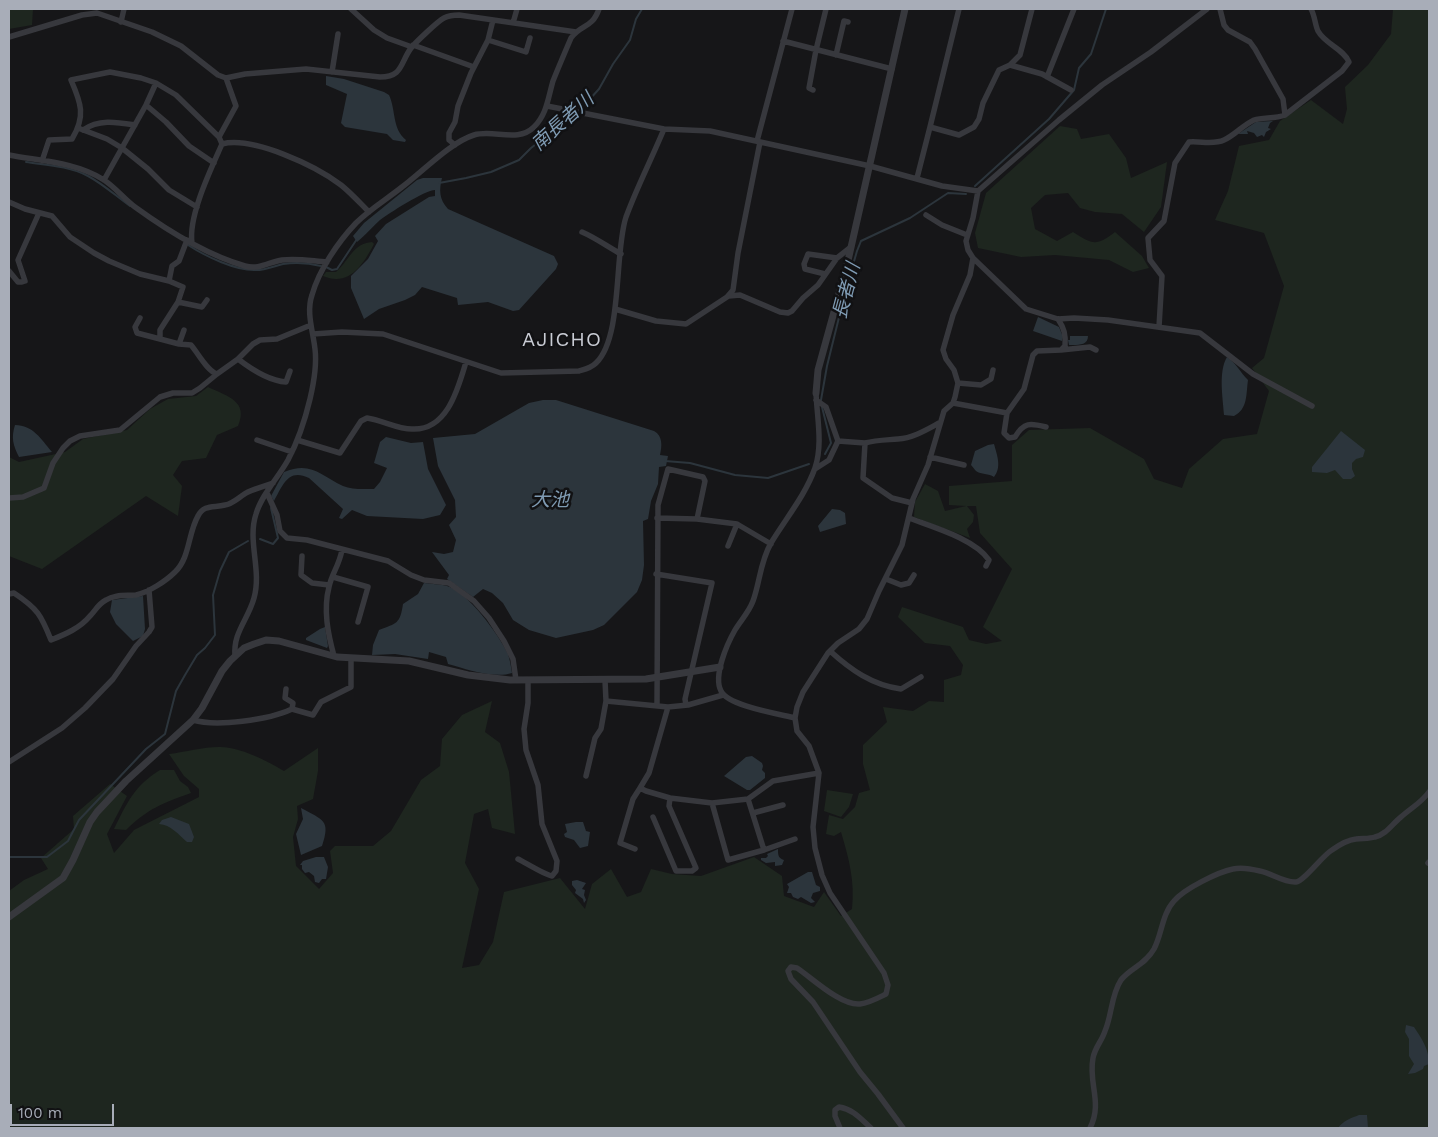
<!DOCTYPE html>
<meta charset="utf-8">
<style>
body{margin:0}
#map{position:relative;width:1438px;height:1137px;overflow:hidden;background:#161618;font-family:"Work Sans",sans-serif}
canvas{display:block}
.frame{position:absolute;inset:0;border:10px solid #a8adb8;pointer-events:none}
.scale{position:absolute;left:10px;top:1104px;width:104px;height:22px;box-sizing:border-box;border:2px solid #a8adb8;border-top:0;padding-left:6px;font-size:15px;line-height:18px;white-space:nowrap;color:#a8adb8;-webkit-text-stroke:4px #111113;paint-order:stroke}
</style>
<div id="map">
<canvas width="1438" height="1137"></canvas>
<div class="frame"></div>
<div class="scale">100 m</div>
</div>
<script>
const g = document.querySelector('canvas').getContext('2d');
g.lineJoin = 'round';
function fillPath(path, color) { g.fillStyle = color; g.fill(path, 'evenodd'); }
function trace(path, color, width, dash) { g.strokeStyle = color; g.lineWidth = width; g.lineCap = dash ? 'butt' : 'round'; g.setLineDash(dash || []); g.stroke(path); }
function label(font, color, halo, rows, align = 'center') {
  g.font = font + ' "Work Sans","Noto Sans JP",sans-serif'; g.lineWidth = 5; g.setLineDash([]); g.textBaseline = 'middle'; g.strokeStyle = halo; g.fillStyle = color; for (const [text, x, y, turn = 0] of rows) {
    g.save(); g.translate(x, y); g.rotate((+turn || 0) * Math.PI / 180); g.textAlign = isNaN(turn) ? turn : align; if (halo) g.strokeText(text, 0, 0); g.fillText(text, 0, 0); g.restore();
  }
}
fillPath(new Path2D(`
 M9 9H33L32 25 9 29Z
 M1393 9H1429V1128H9V891L24 880 48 869 41 858 74 829 73 816 110 784 127 796 107 834 114 853 134 830 199 797V789L184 776 169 754C185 752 203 747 219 747 238 746 268 761 284 771L318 748V771L313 799 297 806 298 819 293 837 296 866 319 889 333 873 330 851 335 846H373L391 831 421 780 440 766 442 739 462 715 492 701 485 732 500 743 509 772 515 834 492 828 488 809 474 814 465 863 479 889 462 968 479 965 493 942 504 892 560 878 585 909 592 884 611 869 627 897 641 892 651 869 672 874 701 876 754 857 782 876 784 896 814 907 824 892 841 916 852 909C855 881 849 859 841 832L834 836 826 834 829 815 843 819 855 807 859 793 870 790 863 764V745L887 722 883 707 913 711 929 701 944 702V680L961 675 963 665 950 646 925 643 898 617 902 607 963 627 969 640 986 644 1002 641 983 627 1012 569 980 533 976 506H967L974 515 973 522 967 529 970 538 914 517 915 502 925 484 938 491 945 511 966 506 949 505V486L1012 481V445L1029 430 1090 428 1144 459 1154 479 1182 488 1189 469 1223 439 1257 434 1269 391 1252 368 1264 358 1284 286 1264 233 1215 220 1228 191 1239 146 1269 140 1280 121 1311 100 1343 124 1347 109 1345 87 1368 65 1391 34Z
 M1060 126 1077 129 1081 139 1109 134 1126 158 1131 178 1167 162 1161 207 1144 232 1122 214 1095 212 1080 208 1068 193 1045 195 1031 208 1035 229 1057 241 1073 232C1092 244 1096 247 1115 232L1142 256 1149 268 1133 272 1109 260 1055 255 1021 257 978 248 975 233 986 193Z
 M372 242 374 244C363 265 349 287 323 276L326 272H336C349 261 353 243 372 242Z
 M208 387C227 396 249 401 238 426L217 435 206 458 182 461 173 475 182 486 178 516 146 496 42 569 9 556V457L19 462 65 452 83 439 127 430 150 409 168 399 196 396Z
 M160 770H174L180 781 188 787 191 793C161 804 149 808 126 830L114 829C127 803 134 786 160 770Z
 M827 790 853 794 849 807 841 817 824 811Z`), '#1e261f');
fillPath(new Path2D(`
 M326 76 344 79 384 92 389 95C396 110 392 129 406 140L405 142 393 140 387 134 345 127 341 123 347 94 326 85Z
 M1273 121 1270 123 1268 128 1271 129 1266 132 1264 137 1262 135 1257 137 1254 133 1247 131 1248 134H1238L1256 122Z
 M423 178H442C439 190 439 199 448 209L554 256 558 264 556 269 519 310 513 311 488 302 458 305 457 298 422 287 415 295 405 300 379 309 364 319 351 288V276L368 259 378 241 375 236 386 224 429 197 435 196V190C425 190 388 214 380 220 372 227 366 235 357 242L353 236 364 223 417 180Z
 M1038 317 1059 327 1063 337 1062 341 1033 331Z
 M1070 336H1088C1088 346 1077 345 1069 345L1068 340H1070Z
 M1227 357C1236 363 1240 372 1248 380 1246 394 1248 409 1234 416L1224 415C1223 398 1218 372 1227 357Z
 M543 400H556L654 431C663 436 662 446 660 455L668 456 666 466 659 467 658 484 651 501 648 519 643 521 644 565 642 580 637 592 604 625 593 630 556 638 529 630 513 620 503 603 492 593 483 589 473 597 447 579 449 575 432 552 444 554 453 552 456 540 449 525 456 517 455 500 438 466 433 438 475 434 529 403Z
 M15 425C33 425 41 439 52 452L19 457C13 445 11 438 15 425Z
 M1341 431 1365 450 1363 457 1356 459 1352 463V469L1355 476 1351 479H1343L1335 470 1327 473 1312 472V467Z
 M386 437 411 443 423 442 428 469 446 505 440 515 423 519 367 516 352 510 342 519 339 518 343 509 309 478C288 468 283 485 274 501L271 496 284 472C311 461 320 475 343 486 352 490 364 489 374 489L380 482 387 468 374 463 380 442Z
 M994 444C997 455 1002 467 994 477 989 473 981 475 976 471 974 469 973 467 971 465L975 451 988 445Z
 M832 509 840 510 845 513 846 524 820 532 818 526Z
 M424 583C431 584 440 584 447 586 467 591 499 635 508 654 510 660 511 667 512 673 494 679 466 669 448 664L446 657 429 652 428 659 395 654 372 655 373 645 379 630C397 623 400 624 403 604L418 594Z
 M143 596 145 629 143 636 133 641 116 624 110 612 112 600Z
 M325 627 328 646 327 648 306 640V638L320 629Z
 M752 756 762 763 763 766 762 770 765 773V778L750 790H747L724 776 746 757Z
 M301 808C323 820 331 820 322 846L301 855 296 834 303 819Z
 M171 817 189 824 194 837 192 842H187C178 834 171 825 159 824L162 820Z
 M576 822H583L586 831 590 832 588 846 580 848 574 840 565 837 564 834 567 832 565 824Z
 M778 849C778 855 778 858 784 860L782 865 775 866V862L766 863 761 860V858H766L768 856 767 854Z
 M316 857H324L328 867 326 879H322L319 883 315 882 314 876 309 872 305 873 302 869V865H300L303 861Z
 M808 872H812L816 885 820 887V891L813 893 811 898 815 902 811 903 801 897 798 899 793 897 791 893H787L789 887 787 884Z
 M577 880 586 883 582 889 585 890 584 895 586 900 584 903 583 899 575 893 576 890 572 885V881Z
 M1406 1025 1414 1027C1422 1039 1429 1049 1429 1064L1424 1066 1423 1069 1415 1073 1408 1074 1414 1064 1409 1056V1039L1405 1032Z
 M1359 1115H1367L1368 1128H1338C1343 1121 1351 1118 1359 1115Z`), '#2c353c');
trace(new Path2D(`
 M580 110 599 89 613 64 630 40 636 19 642 9
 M26 162C46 165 69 166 88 176 103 184 116 196 130 206
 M439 183 466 178 491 172 519 160 531 148 576 113
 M975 186 1049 119 1074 90 1079 68 1091 54 1106 9
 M188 245C205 256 236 271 256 270 266 270 274 266 283 264 296 262 309 263 321 266
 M326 267 332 270 337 269 357 239
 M821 400 827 366 846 289 857 251 861 241 910 218 948 193 966 194
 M822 407 831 443 825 454
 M665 461 690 463 735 475 768 478 809 464
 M260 539 273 544 278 538 271 508
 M9 857H47L68 841 79 820 146 749 165 734 176 691 185 675 197 655 205 648 215 635 213 595 220 571 229 552 248 541`), '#2c353c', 2);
trace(new Path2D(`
 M351 9 374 30 387 38 412 47
 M121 22 124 9
 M513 23 517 9
 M9 37 82 15 97 13 152 32 181 46 218 75 226 78 245 74 306 69 380 77C403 77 400 63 411 48 416 42 438 21 444 18 448 16 454 15 459 15L576 32
 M488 40 526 52 530 38
 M783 41 892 69
 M413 45 474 67
 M836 55 844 21 848 22
 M1010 65 1042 74 1071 90
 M332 72 338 34
 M1047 77 1074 9
 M813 90 809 88 816 50 826 9
 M146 105 166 122 189 146 214 163
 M547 106 664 129 710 131 870 166 942 186 978 191
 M1285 115 1342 71 1349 62C1344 49 1325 44 1318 31 1315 25 1315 16 1311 9
 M930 127 959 9
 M78 128 107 139 122 148 148 169 169 190 197 207
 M83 130C99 119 116 122 135 125
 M219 137 236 106 226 78
 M757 141 792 9
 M455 145 449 140V133L455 122 458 106 471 73 488 40 493 20
 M9 155C40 161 76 162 104 180 115 187 124 199 135 207 168 231 207 255 245 266 259 270 269 262 282 260 297 258 312 261 327 262
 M42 161 49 140 72 139C86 116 81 103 71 80L110 72 141 78 156 83 176 95 219 137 222 144
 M917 178 930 127 959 135 974 127 979 119 983 103 999 70 1010 65 1020 55 1032 9
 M104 180 146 105 156 83
 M9 202 25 209 52 216 70 237 94 253 109 261 140 274 169 281
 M926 215 942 225 967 235
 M582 232C596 238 608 247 621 254
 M187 240 179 261 172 266 169 281 183 287 178 302 160 330V339L179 344 191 345C198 353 207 371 217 374L238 359 253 344 260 340 277 339 311 325
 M192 243C188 216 211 169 222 144 253 136 316 166 341 185 351 193 360 203 369 212
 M973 258 1026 309 1058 319 1074 318 1108 320 1200 333 1253 374 1312 406
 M9 271 18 282H22L25 281 18 260 39 213
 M825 274 805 269 804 264 808 254 837 258
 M729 296 740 295 780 312 788 313 792 311 803 298 818 285 837 258 851 247
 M178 302 202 307 207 300
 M615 309 656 321 686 324 727 297 733 290 738 253 760 142
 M140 318 135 327 137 333 160 339
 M1159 327 1162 276 1150 260 1148 238 1164 221 1175 163 1189 142C1201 141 1214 145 1224 140 1235 135 1243 125 1254 120 1263 117 1275 119 1285 115L1283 99 1255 49 1250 42 1228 30 1224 25 1220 9
 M313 334 342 332 383 334 501 373 579 371C586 369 591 368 596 363 623 337 614 253 626 217 637 187 652 158 664 129
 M179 344 184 330
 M1061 350 1090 347 1096 350
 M238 359C251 369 270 381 286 382L290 371
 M958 383 981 385 991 379 993 370
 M953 403 1007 413 1024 389 1033 355 1037 351 1061 350 1065 346C1066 335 1064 328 1058 319
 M1007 413 1004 433 1009 438 1015 437C1024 422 1030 423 1046 427
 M257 440 292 452
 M297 440 340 453 361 421 367 418C382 420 397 429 412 429 447 431 458 389 466 362
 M838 441 865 443 863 478 892 498 912 503
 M865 443C876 440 887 440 898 439 913 438 926 430 939 423
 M930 457 964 465
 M815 469 829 460 838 441 826 407 816 400
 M267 493 277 515 280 531 287 538 307 540 388 561 411 575 424 580 449 583 474 601 489 618 504 641 513 659 516 680
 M9 498 23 497 44 488 53 463 63 448 70 441 80 436 120 430 160 397 173 393H192L200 388 217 374
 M657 518 697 519
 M909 518C933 527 975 539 989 560L986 566
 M728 546 737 524
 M302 556 301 575 312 583 329 585
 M656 574 712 583 685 699 686 705
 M333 577 368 587 358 622
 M886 579 901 585 909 583 914 575
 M9 594 14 593C38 609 41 615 51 640 66 634 80 628 90 616 96 610 98 604 106 600 115 594 126 596 136 595 149 592 166 581 175 572 190 558 188 533 198 516 204 504 214 508 225 505 233 504 240 496 248 492 256 488 265 486 273 483
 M830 651C851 670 872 685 901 689L921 677
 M235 656C233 632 248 620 254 598 262 570 247 541 256 514 262 494 278 478 288 460 298 441 305 420 310 399 314 382 317 365 315 349 313 331 306 312 312 295 319 270 338 242 356 223 370 209 387 199 402 187 422 172 451 142 474 135 493 129 518 143 534 127 547 114 548 98 553 81 559 66 565 52 571 38 581 24 592 29 599 9
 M334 656C328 634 323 610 329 587 332 573 339 566 342 550
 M286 689 285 698 293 703 292 709
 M606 701 668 707 688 705 723 695
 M657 706 658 505 668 469 703 477 705 481 697 519 737 524 771 544
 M668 707 649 773 640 788 646 791 670 798 712 803 748 799 773 781 819 773
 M795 718C779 714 728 706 721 691 713 676 727 644 735 630 741 620 749 612 753 601 760 582 760 562 771 543 786 518 805 496 815 468 823 444 817 418 816 393
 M193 720C216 727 269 720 292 709L313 715 321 702 351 687V658
 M9 762 62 728 85 708 113 679 136 646 149 632 152 627 149 590
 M586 776 595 738 601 729 606 701 605 680
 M712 803 728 860 764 850 748 799
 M753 813 783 805
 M653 817 676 871H692L696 868 669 806 670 798
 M635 849 620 843 633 799 640 788
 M764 850 795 839
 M518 859C526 863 545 875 552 876L556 871 557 861 542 824 538 785 526 750 524 729 528 703V680
 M1428 863 1429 862
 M840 1128 835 1116V1110L839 1107C853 1109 861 1119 871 1128
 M903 1128 878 1094 860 1072 813 1002 791 979 788 971 791 967 797 968C812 978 841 1006 860 1004 869 1003 878 998 886 994L888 985 884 973 830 893 822 875 815 848 813 827 819 773 809 746 797 731 795 718 797 707 803 692 828 653 838 643 859 629 867 619 879 591 902 545 913 499 928 465 944 411 953 403 955 397 958 383 954 370 946 359 943 350 953 315 970 275 973 258 968 250 966 241 973 218 978 191 1059 120 1102 85 1151 52 1207 9
 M1090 1128C1103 1102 1088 1084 1093 1058 1095 1047 1102 1041 1105 1031 1112 1015 1111 995 1121 980 1130 968 1145 965 1154 949 1162 934 1162 914 1174 901 1184 889 1218 872 1233 869 1241 867 1252 869 1260 871 1271 873 1284 883 1296 882 1304 881 1322 856 1332 850 1339 845 1347 840 1356 839 1362 838 1369 839 1375 837 1387 834 1392 824 1401 817 1411 808 1421 803 1429 792`), '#37383d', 5.5);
trace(new Path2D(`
 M816 393 818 370 847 265 905 9
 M9 917 63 878 73 860 90 822 97 812 126 781 193 720 202 708 222 671 230 661 244 648 254 644 266 640 279 641 337 657 409 661 468 675 510 680 646 679 720 667`), '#37383d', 7);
label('italic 19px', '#7f9bb3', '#111113', [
 ["南長者川",563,122,-42],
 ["長者川",847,291,-75],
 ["大池",550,500]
]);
g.letterSpacing = '1px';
label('20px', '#c9ccd4', '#111113', [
 ["AJICHO",562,340]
]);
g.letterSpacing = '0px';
</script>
